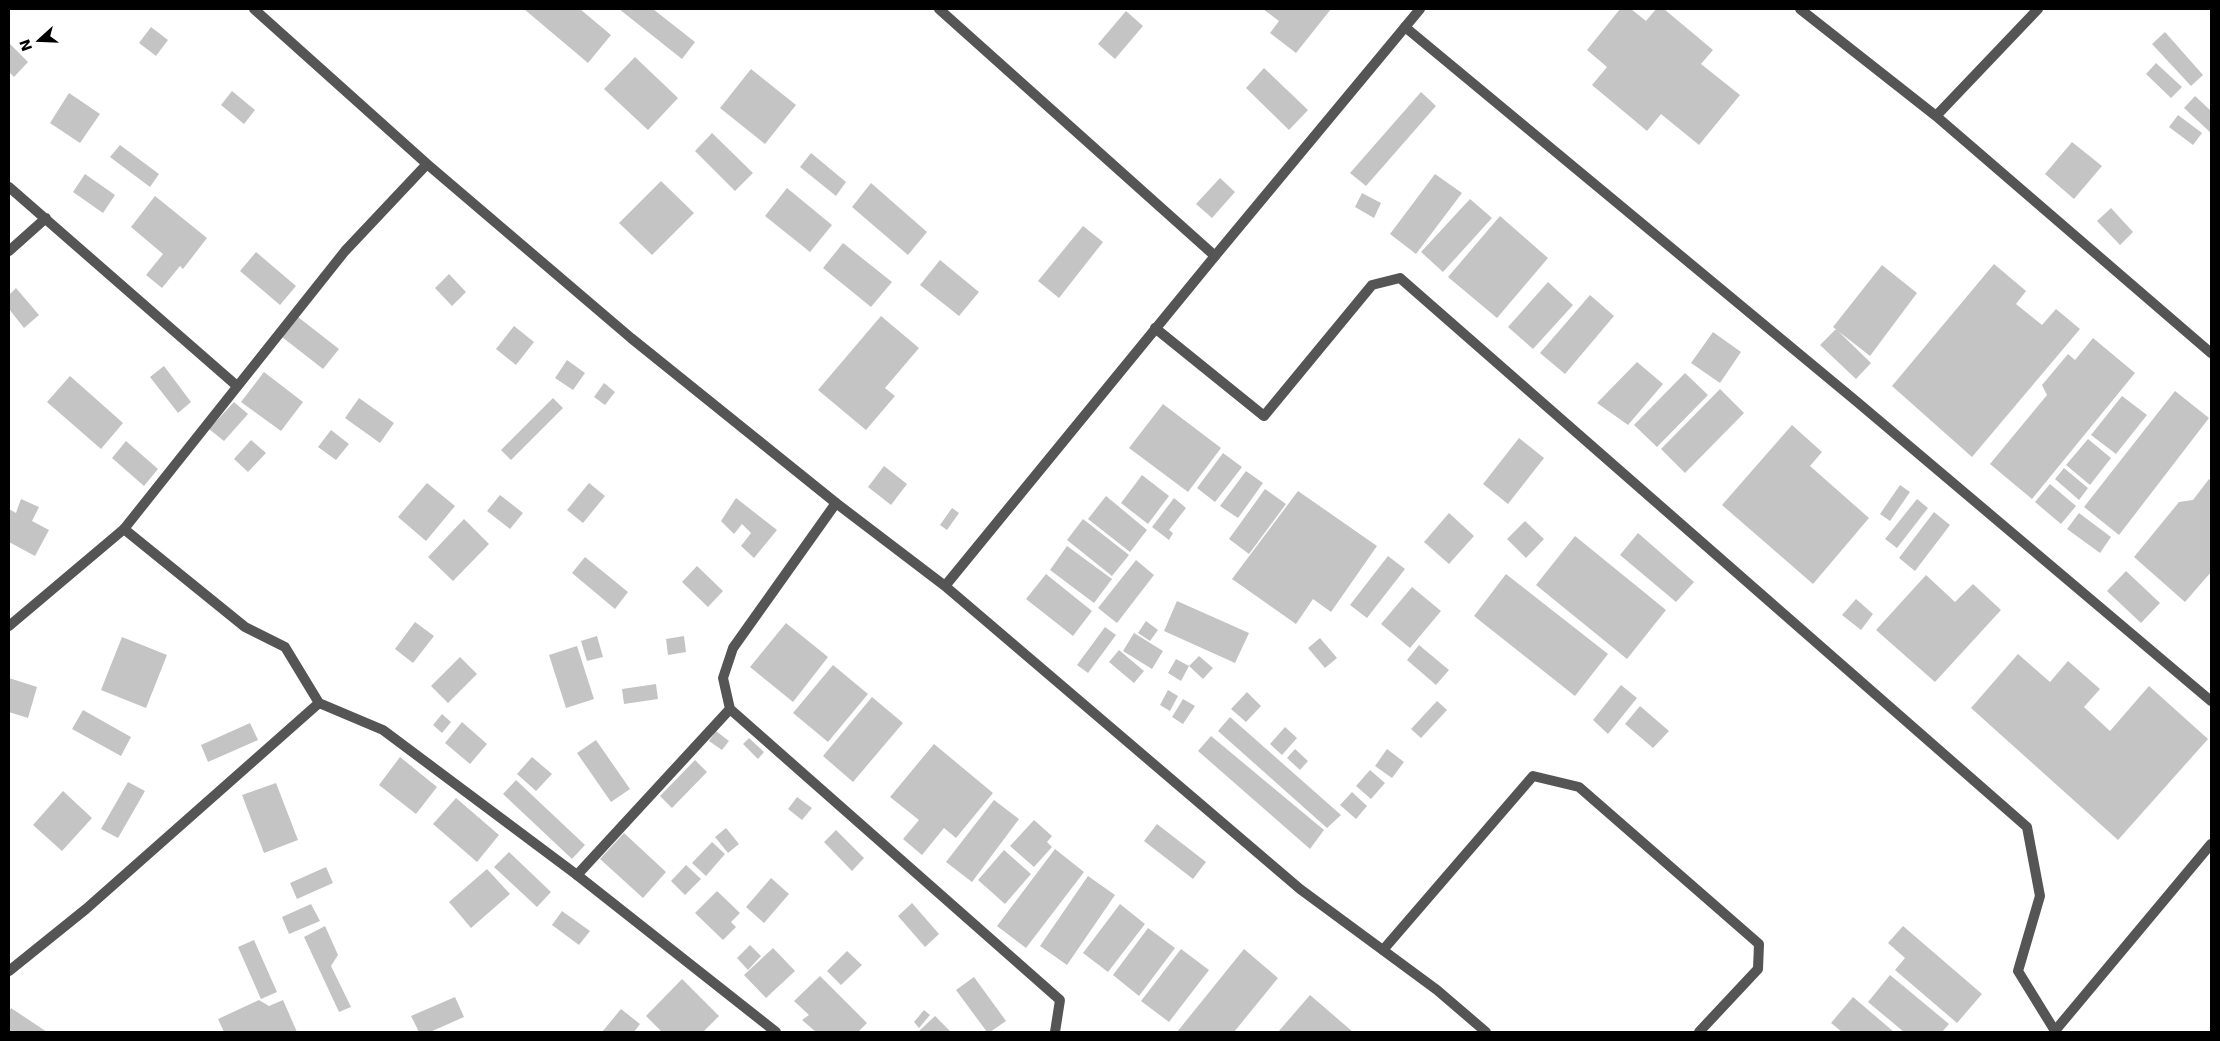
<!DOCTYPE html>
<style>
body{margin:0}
#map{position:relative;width:2220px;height:1041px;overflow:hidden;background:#fff;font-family:"DejaVu Sans",sans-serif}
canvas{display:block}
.frame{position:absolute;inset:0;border:10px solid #000;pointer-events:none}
.north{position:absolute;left:15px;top:15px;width:50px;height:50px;-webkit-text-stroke:4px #fff;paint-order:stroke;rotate:250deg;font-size:14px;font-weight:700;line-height:20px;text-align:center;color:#000}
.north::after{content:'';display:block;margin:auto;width:18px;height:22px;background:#000;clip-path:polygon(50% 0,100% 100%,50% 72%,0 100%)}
</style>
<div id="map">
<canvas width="2220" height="1041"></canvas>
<div class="frame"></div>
<div class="north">N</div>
</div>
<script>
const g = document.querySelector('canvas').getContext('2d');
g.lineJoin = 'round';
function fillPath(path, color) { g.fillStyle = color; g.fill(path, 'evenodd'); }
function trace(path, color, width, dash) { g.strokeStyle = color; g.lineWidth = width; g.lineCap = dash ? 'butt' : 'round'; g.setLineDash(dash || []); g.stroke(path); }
fillPath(new Path2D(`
 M524 9H580L611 35 588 63Z
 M619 9H653L695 42 682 59Z
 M1263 9H1331L1296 53 1270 33 1279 21Z
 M1620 9H1631L1646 21 1656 9H1664L1713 50 1701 64 1740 95 1699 145 1661 114 1647 131 1592 85 1607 67 1587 50Z
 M1126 11 1143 26 1115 59 1098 44Z
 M151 27 168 40 156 56 139 43Z
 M2165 32 2203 75 2191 86 2152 44Z
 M9 43 28 62 14 77 9 72Z
 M635 57 678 98 648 130 604 89Z
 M2156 63 2182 87 2171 98 2146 74Z
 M1264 68 1308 110 1289 130 1246 88Z
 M751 69 796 105 765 144 720 108Z
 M232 91 255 110 244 124 221 105Z
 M1421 92 1436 106 1366 186 1350 173Z
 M69 93 100 114 80 143 50 123Z
 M2195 96 2211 111V133L2184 108Z
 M2178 115 2202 133 2193 145 2169 127Z
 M712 133 753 173 735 191 695 151Z
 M2072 142 2102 166 2074 199 2045 174Z
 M120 145 159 174 150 187 110 157Z
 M811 153 846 182 836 196 800 167Z
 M85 174 115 195 103 213 73 192Z
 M1435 174 1462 193 1416 254 1390 234Z
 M1220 178 1235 192 1212 218 1196 204Z
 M661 181 694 213 652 255 619 223Z
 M871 183 927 232 908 255 852 207Z
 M787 188 832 225 810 252 765 216Z
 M1362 193 1381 203 1374 218 1355 207Z
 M155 196 207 238 183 269 180 266 162 288 146 275 163 254 131 227Z
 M1470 199 1492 218 1443 272 1421 252Z
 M2111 208 2133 232 2120 245 2097 221Z
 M1500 216 1548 258 1497 318 1448 277Z
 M1083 226 1103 242 1059 298 1038 281Z
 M843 243 892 282 871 307 823 268Z
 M256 252 296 286 280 305 240 271Z
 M940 260 979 292 959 316 920 285Z
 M1994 264 2026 291 2016 304 2042 325 2056 309 2080 329 1972 457 1892 386Z
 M1882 265 1917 293 1870 356 1833 327Z
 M449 274 466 292 452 306 435 288Z
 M1548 282 1573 305 1533 349 1508 327Z
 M16 288 39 315 24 328 9 309V295Z
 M1590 295 1614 316 1565 374 1540 353Z
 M881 316 919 348 885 388 895 396 866 430 818 390Z
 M298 317 339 349 323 369 282 337Z
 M514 326 534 342 516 365 496 349Z
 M1836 329 1871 363 1856 379 1820 345Z
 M1713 332 1741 352 1720 383 1691 363Z
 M2093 338 2135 373 2032 499 1990 464 2047 395 2042 385 2068 354 2075 360Z
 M567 360 585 373 573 390 555 378Z
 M1637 362 1663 384 1628 425 1597 403Z
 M164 366 191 402 178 413 150 377Z
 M264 372 303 402 281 431 241 402Z
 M1685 373 1708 395 1657 447 1634 425Z
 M70 376 123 423 101 449 47 402Z
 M604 383 615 392 605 405 594 397Z
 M1720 389 1744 413 1685 473 1661 449Z
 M2175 391 2209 418 2119 535 2084 507Z
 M2122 396 2147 415 2116 454 2091 435Z
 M359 398 394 423 380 443 345 418Z
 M553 398 563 408 511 460 501 450Z
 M234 402 248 414 224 441 209 429Z
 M1163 404 1221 448 1188 492 1129 448Z
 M1792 425 1822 452 1810 466 1869 518 1813 584 1722 505Z
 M331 430 349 444 336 460 318 447Z
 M1519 438 1544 458 1508 504 1483 484Z
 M2088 439 2111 458 2090 485 2066 465Z
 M251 440 266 453 248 472 234 459Z
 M126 441 158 469 144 486 112 458Z
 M1223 453 1242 467 1215 502 1197 488Z
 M884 466 907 484 891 505 868 487Z
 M2064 468 2088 488 2079 500 2055 479Z
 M1246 471 1263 483 1238 518 1220 506Z
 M1142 475 1169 496 1148 524 1121 503Z
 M2209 479 2211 481V572L2185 602 2134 557 2179 502 2193 500Z
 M427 483 455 506 426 541 398 517Z
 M589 483 605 496 583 523 567 510Z
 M2050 484 2076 506 2061 524 2035 502Z
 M1900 485 1910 492 1890 521 1880 514Z
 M1265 489 1286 504 1249 554 1229 539Z
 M1298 491 1377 546 1331 612 1313 599 1296 624 1232 579Z
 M500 495 523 513 510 529 487 511Z
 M1106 496 1147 530 1130 552 1088 519Z
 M736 498 777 530 754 558 741 546 751 533 742 524 734 534 721 521Z
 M1174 498 1186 508 1169 530 1173 533 1169 540 1152 527Z
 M21 499 39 507 32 521 49 530 35 556 9 542V509L16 513Z
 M1917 499 1928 508 1897 548 1885 539Z
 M952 508 959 513 947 530 940 525Z
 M1934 512 1950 525 1915 571 1899 558Z
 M1449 513 1474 536 1449 564 1424 542Z
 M2079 513 2111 537 2100 553 2067 529Z
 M464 519 489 544 453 581 428 557Z
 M1083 519 1129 555 1112 576 1067 540Z
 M1525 521 1544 539 1526 558 1507 539Z
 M1638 533 1694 582 1676 602 1620 555Z
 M1575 536 1666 610 1627 659 1536 585Z
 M1067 546 1112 579 1094 603 1050 570Z
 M1388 556 1405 569 1367 618 1350 605Z
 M585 557 628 592 615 609 572 573Z
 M1136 560 1154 575 1117 623 1098 608Z
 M697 566 723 591 708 607 682 582Z
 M2126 571 2160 603 2141 623 2107 591Z
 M1046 574 1092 611 1073 636 1026 599Z
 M1506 574 1608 654 1575 696 1474 616Z
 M1926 575 1955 602 1973 584 2001 610 1935 682 1876 630Z
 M1412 587 1441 611 1410 648 1381 624Z
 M1856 599 1873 614 1861 630 1842 615Z
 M1177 601 1249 633 1235 663 1164 631Z
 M1146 621 1158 630 1150 641 1138 633Z
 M415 622 434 636 413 663 395 649Z
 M786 623 828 657 793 702 750 667Z
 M1105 627 1116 635 1088 673 1077 665Z
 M1134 633 1163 651 1152 669 1123 651Z
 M597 636 603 657 587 661 581 641Z
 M684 636 686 652 668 655 666 639Z
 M122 637 167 655 146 708 101 690Z
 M1320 638 1337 658 1325 668 1308 648Z
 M1419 645 1449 670 1436 685 1407 660Z
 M577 646 594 699 566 708 549 655Z
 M1119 650 1144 671 1134 683 1109 662Z
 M2018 654 2050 682 2068 661 2100 689 2084 707 2110 731 2149 686 2208 739 2118 840 1971 708Z
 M1199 656 1213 668 1203 679 1189 666Z
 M460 657 477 674 448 703 431 686Z
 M1176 659 1189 666 1181 681 1168 673Z
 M833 665 868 694 828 742 793 713Z
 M9 678 37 687 28 718 9 712Z
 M656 684 658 699 624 704 622 689Z
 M1621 685 1637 698 1608 734 1593 720Z
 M1168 690 1178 696 1170 711 1160 705Z
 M1247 692 1261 706 1246 722 1231 709Z
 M872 697 903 723 853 782 823 756Z
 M1183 699 1195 706 1183 724 1172 717Z
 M1437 701 1447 710 1421 738 1411 729Z
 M1640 706 1669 731 1653 748 1625 724Z
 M83 710 131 737 121 756 72 729Z
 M442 714 451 722 442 733 433 725Z
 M1230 717 1341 815 1327 828 1218 731Z
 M462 722 487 744 470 764 445 743Z
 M250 723 258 740 208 762 201 745Z
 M1285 727 1297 738 1282 755 1270 744Z
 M716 731 729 741 722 750 709 741Z
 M1211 736 1324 830 1310 849 1198 751Z
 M749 738 764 752 758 759 743 744Z
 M596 740 630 789 611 802 577 753Z
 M934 744 993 793 956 838 944 828 922 855 903 839 919 820 890 797Z
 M1295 749 1308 761 1300 770 1287 758Z
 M1387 749 1404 762 1392 778 1375 766Z
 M400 757 437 787 416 814 379 785Z
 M532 757 552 774 536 791 517 774Z
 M695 760 707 772 672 808 660 796Z
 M1370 770 1385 783 1371 799 1356 786Z
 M516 780 585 845 572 859 503 794Z
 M128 782 145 791 118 838 101 829Z
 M276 783 298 840 264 853 242 795Z
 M63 791 92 818 62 851 33 825Z
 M1352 792 1367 806 1356 819 1340 805Z
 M797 797 812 808 802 820 788 809Z
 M456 798 499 835 477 862 433 824Z
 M994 800 1019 819 972 882 946 862Z
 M1034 820 1052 836 1047 842 1052 847 1034 867 1010 846Z
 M1157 824 1206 862 1193 879 1144 841Z
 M726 828 739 844 728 853 715 837Z
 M836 830 864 858 852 871 824 842Z
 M624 833 666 872 643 898 600 859Z
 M712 842 725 854 706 876 692 863Z
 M1055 849 1084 872 1026 948 997 926Z
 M1004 850 1031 874 1005 904 978 880Z
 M509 852 551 892 537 907 494 867Z
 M686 865 701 879 685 895 671 881Z
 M326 867 333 883 297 899 290 883Z
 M487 869 510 894 471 928 449 902Z
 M1088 876 1115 895 1067 965 1040 946Z
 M771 878 789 894 764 923 746 907Z
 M717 891 740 913 731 922 736 927 723 940 695 913Z
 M912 903 939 934 925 947 898 916Z
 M311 904 320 921 289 934 282 917Z
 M1120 904 1145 924 1108 972 1083 953Z
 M562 911 590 931 579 945 552 925Z
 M325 926 338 955 331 966 351 1007 339 1012 304 937Z
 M1903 926 1982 994 1957 1023 1895 970 1905 958 1888 943Z
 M1148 928 1175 948 1139 996 1113 975Z
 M254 940 277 992 261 999 238 947Z
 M750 945 761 956 748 970 737 958Z
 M773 948 795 971 766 998 744 975Z
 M1181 949 1209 970 1169 1022 1141 1001Z
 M1244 949 1278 978 1234 1032H1177Z
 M847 951 862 965 841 985 827 971Z
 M1890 975 1949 1024 1942 1032H1904L1868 1002Z
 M820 976 867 1023 858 1032H816L802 1020 809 1015 794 1001Z
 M974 977 1006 1021 990 1032H987L956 990Z
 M682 979 719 1016 703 1032H662L646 1016Z
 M1310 995 1353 1032H1278Z
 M455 997 464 1017 430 1032H419L411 1016Z
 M1853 997 1894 1032H1842L1831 1023Z
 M259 1000 269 1006 283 1000 297 1032H224L218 1019Z
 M11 1008 47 1032H12L9 1030V1012Z
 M621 1009 640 1024 634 1032H602Z
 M924 1010 930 1015 919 1028 914 1022Z
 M935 1016 951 1032H918Z`), '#c4c4c4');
trace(new Path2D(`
 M1155 328 1264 416 1372 285 1400 278 2027 827 2040 896 2018 971 2055 1031
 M836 503 733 648 723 678 730 709 1060 1000 1055 1032
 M577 875 730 709
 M1383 950 1533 776 1579 787 1759 944 1758 969 1699 1032`), '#555', 10);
trace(new Path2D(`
 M939 9 1215 256
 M1800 9 1936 116 2211 353
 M1405 27 1856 401 2211 701
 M1936 116 2038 9
 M9 187 237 386
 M9 251 46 218
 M124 529 245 627 285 647 319 703 383 730 577 875 776 1032
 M9 971 86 909 319 703
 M2054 1032 2211 844`), '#555', 10);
trace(new Path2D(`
 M254 9 427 164 631 338 836 503 945 586 1300 889 1437 990 1486 1032
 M945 586 1215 256 1420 9
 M9 626 124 529 345 251 427 164`), '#555', 10);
</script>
